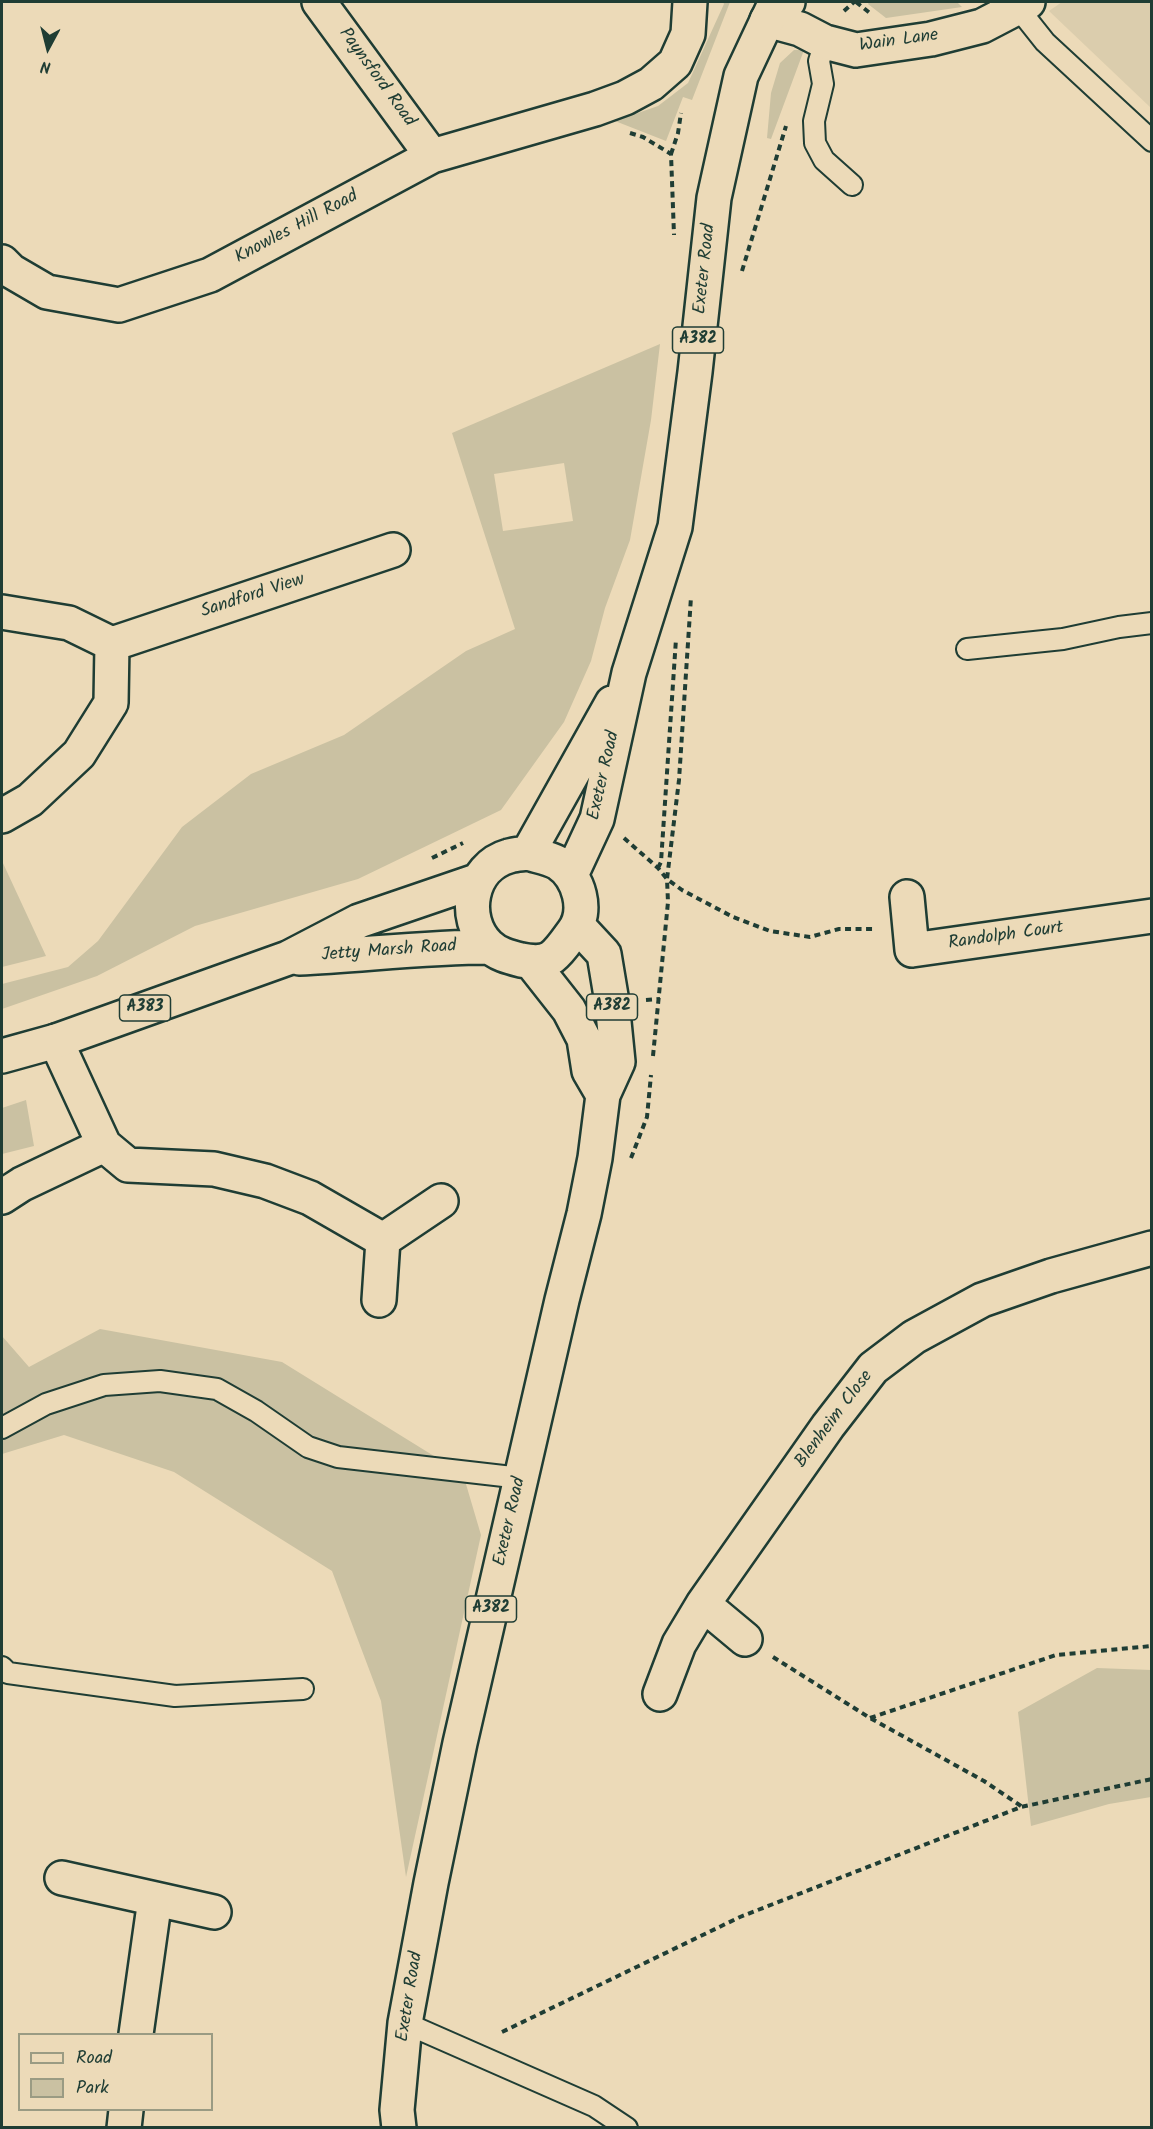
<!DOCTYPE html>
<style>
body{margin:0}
#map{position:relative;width:1153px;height:2129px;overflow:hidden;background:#ecdab8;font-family:Kalam,sans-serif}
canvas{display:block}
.frame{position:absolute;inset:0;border:3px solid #1f3d34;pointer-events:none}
.legend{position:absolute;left:18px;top:2033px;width:195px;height:78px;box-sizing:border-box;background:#ecdab8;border:2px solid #9a9b83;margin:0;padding:8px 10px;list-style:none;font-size:18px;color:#1f3d34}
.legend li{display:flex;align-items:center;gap:12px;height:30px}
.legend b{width:30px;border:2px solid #9a9b83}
.north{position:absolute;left:18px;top:18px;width:60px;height:60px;-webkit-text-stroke:4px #ecdab8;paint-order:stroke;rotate:187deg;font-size:16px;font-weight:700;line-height:24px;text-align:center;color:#1f3d34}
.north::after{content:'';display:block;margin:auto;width:21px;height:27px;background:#1f3d34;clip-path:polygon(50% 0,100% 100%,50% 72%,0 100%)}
</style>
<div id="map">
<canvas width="1153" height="2129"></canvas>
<div class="frame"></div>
<ul class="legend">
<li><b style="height:8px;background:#ecdab8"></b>Road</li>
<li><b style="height:16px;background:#cac1a2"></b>Park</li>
</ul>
<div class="north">N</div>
</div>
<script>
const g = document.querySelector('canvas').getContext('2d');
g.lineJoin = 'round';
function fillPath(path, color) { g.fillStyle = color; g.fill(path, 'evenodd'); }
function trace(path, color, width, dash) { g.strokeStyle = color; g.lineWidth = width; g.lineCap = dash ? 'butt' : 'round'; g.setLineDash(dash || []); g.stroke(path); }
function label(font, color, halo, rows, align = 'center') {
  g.font = font + ' Kalam,sans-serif'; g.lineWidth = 4.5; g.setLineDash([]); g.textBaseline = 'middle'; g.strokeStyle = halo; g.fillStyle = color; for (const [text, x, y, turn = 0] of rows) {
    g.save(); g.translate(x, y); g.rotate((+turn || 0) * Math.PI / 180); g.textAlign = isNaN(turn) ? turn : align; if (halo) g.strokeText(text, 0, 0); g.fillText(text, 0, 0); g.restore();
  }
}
fillPath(new Path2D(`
 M1062 2H1151V108L1049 11Z`), '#dbcdad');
fillPath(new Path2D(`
 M723 2H730L692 100 683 97 666 141 615 121 658 106 688 83 724 4Z
 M869 2H957L962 7 886 18 868 4Z
 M794 50H804L771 139 767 138 771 93 780 63Z
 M660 344 651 420 630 540 605 608 591 661 564 722 501 810 358 879 195 926 97 976 2 1009V984L68 967 98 941 182 827 251 774 344 735 466 651 515 629 452 433ZM564 463 573 521 503 531 494 474Z
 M2 861 46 956 2 967Z
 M26 1100 34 1146 2 1154V1108Z
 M100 1329 282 1362 463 1474 481 1535 406 1877 381 1701 332 1571 174 1472 64 1435 2 1454V1336L29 1367Z
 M1097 1668 1151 1670V1797L1109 1804 1031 1826 1018 1712Z`), '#cac1a2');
const lane = new Path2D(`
 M1018 8 1045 42 1152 141
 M825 42 819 61 823 84 814 121 815 143 824 160 852 185
 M967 649 1063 639 1119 627 1152 623
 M2 1428 46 1404 104 1385 160 1381 217 1389 256 1411 308 1447 338 1457 521 1478
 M2 1667 8 1673 175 1696 303 1689
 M405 2023 594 2106 627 2128`);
const street = new Path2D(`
 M319 2 432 156
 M767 20 800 29 825 42 856 50 931 39 982 26 1028 2
 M2 262 11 271 47 292 119 305 210 275 432 156 595 109 625 98 651 84 675 63 688 34 690 2
 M2 612 69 623 112 644 111 703 79 754 30 800 2 816
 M112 644 393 550
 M907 897 912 950 1152 916
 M56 1041 104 1145 128 1165 214 1169 265 1181 310 1198 383 1240 379 1300
 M2 1197 22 1184 104 1145
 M383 1240 441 1201
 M703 1604 745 1639
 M660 1694 679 1644 703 1604 828 1426 873 1368 914 1337 982 1300 1051 1276 1152 1248
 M62 1878 214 1912
 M136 2034 155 1899
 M124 2128 126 2110`);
const primary = new Path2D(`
 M528 853C537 856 549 858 558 863 579 877 589 911 573 932 567 940 560 951 552 957 544 963 531 962 521 960 509 957 497 954 488 945 461 918 470 867 509 856 515 854 522 854 528 853Z
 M528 853 612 703
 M571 875 597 819 629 673 675 527 695 372 714 198 741 76 772 10 788 2
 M299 958C363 955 426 947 490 947
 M532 963 569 1010 584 1039 589 1071 603 1095
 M2 1056 56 1041 288 958 359 921 479 880
 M399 2128 397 2110 405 2023 431 1883 460 1743 521 1478 562 1300 584 1214 595 1158 603 1095 618 1062 612 1002 604 954 578 926`);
trace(lane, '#1f3d34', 24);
trace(street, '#1f3d34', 38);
trace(primary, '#1f3d34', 38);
trace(new Path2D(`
 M856 2 871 14
 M844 11 854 2
 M630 133 643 137 671 154 674 235
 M671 154 678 133 681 113
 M742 271 786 126
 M624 838 658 868 667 879 682 890 733 917 770 931 810 937 839 929H876
 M432 858 463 843
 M658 868 661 862 676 639
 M646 1000 660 999
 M653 1056 668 902 667 879 679 780 691 597
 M631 1158 647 1117 651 1075
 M773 1657 870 1718 984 1781 1021 1806
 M870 1718 1056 1655 1152 1646
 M502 2032 740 1917 1021 1807 1152 1779`), '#1f3d34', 4, [6, 4.5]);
trace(lane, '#ecdab8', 20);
trace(street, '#ecdab8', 33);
trace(primary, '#ecdab8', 33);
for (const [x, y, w] of [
 [698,340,51],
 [612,1007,51],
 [145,1008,51],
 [491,1609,51]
]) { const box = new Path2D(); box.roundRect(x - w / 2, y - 13, w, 26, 4.5); g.fillStyle = '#ecdab8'; g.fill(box); trace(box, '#1f3d34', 1.5); }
label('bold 16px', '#1f3d34', null, [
 ["A382",698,340],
 ["A382",612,1007],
 ["A383",145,1008],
 ["A382",491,1609]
]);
label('18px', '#1f3d34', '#ecdab8', [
 ["Wain Lane",899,42,-8],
 ["Paynsford Road",376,78,54],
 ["Knowles Hill Road",297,228,-28],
 ["Exeter Road",706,269,-84],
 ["Sandford View",253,597,-18],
 ["Exeter Road",605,776,-77],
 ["Randolph Court",1006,937,-8],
 ["Jetty Marsh Road",389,952,-4],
 ["Blenheim Close",835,1420,-53],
 ["Exeter Road",511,1522,-77],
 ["Exeter Road",411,1997,-81]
]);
</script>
